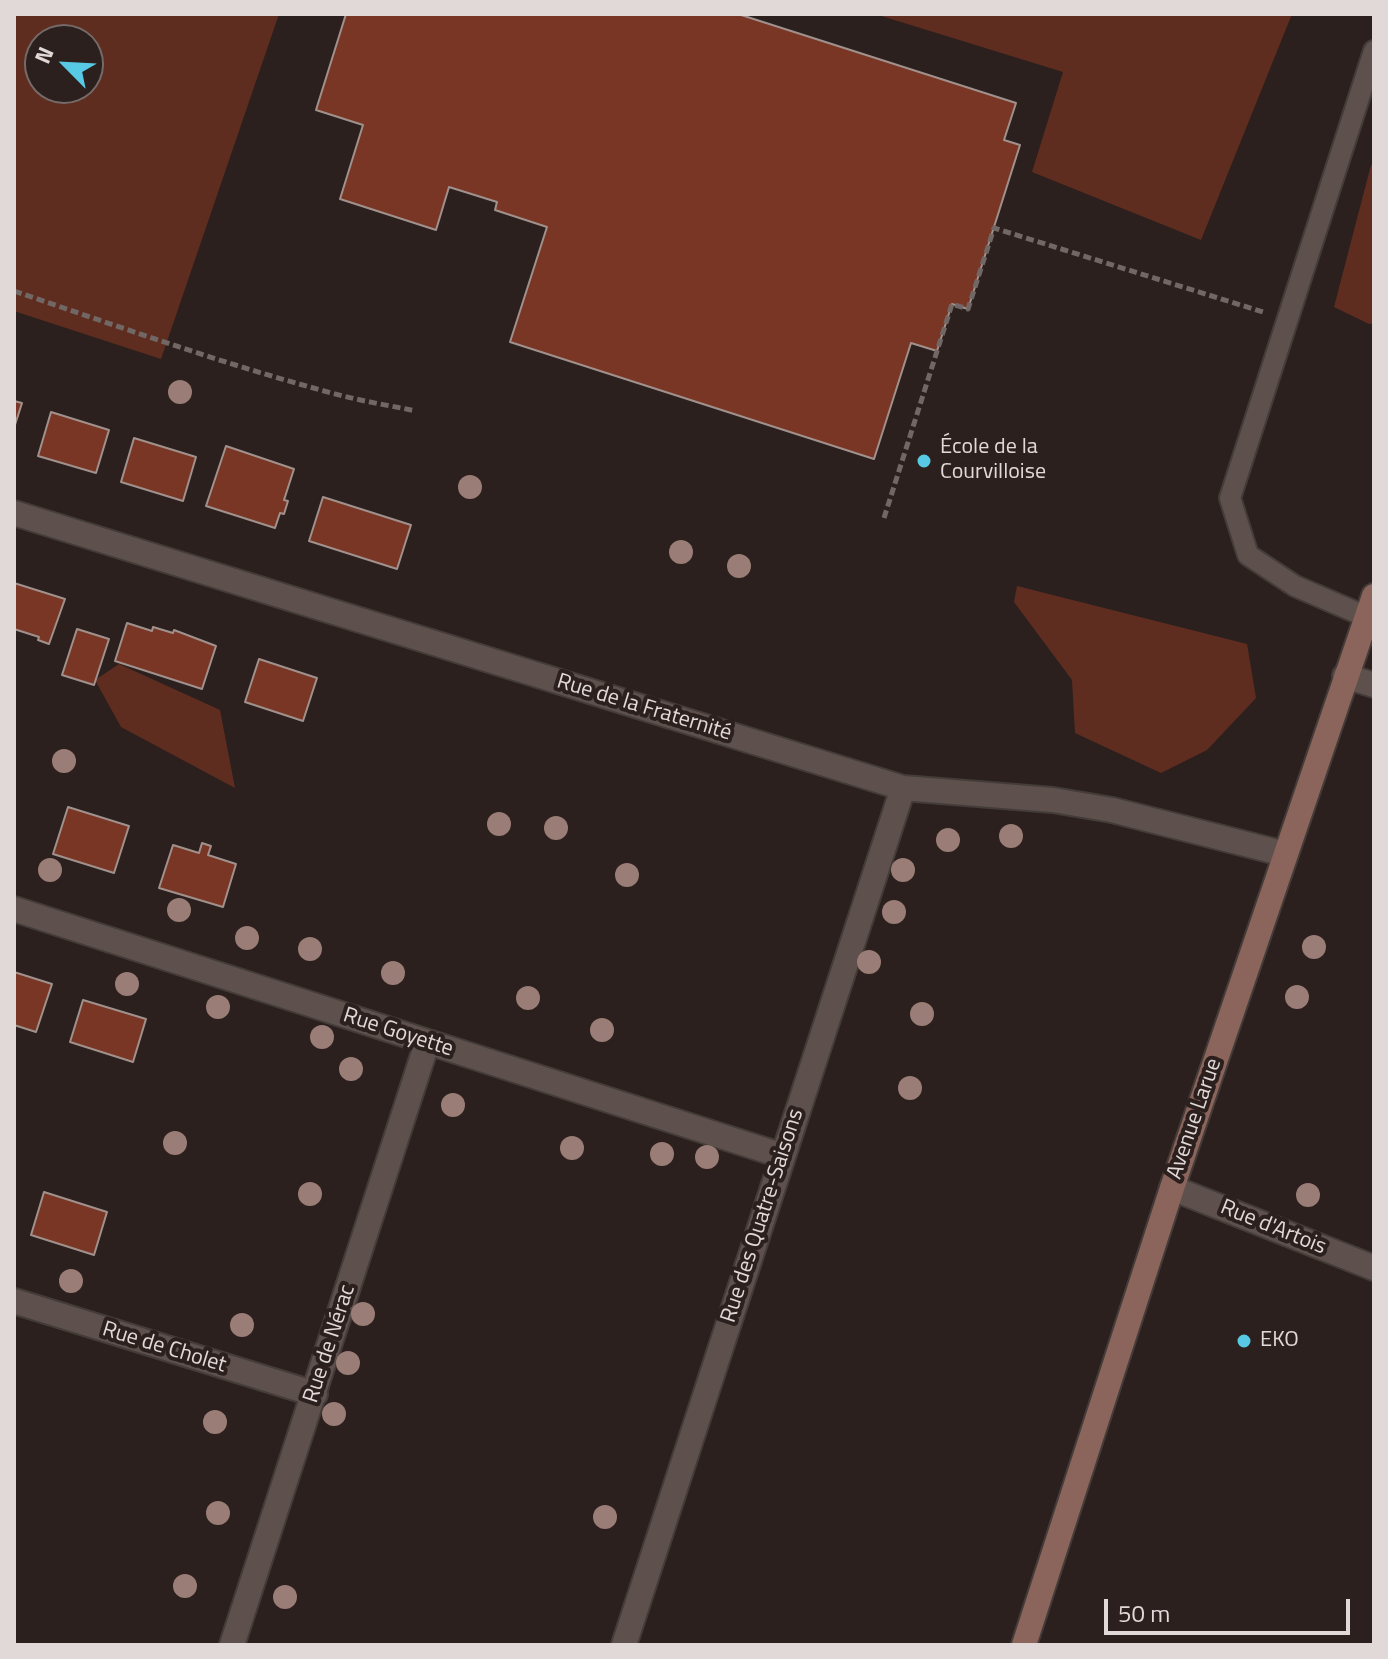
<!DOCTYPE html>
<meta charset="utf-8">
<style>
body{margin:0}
#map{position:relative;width:1388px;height:1659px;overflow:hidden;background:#2b201d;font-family:"Titillium Web",sans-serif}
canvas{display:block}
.frame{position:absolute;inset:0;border:16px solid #e1d9d7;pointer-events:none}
.north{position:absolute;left:24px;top:24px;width:80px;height:80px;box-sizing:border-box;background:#2b201d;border:2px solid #746a67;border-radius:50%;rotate:294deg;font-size:22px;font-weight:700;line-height:32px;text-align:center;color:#e1d9d7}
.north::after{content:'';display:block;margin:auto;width:28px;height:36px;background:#58c9e4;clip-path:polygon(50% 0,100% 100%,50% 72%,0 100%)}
.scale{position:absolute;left:1104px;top:1599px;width:246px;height:36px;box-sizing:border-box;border:4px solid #e1d9d7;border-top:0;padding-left:10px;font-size:24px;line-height:28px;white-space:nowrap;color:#e1d9d7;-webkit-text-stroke:6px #2b201d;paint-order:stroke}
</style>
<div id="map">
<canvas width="1388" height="1659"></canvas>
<div class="frame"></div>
<div class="north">N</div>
<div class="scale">50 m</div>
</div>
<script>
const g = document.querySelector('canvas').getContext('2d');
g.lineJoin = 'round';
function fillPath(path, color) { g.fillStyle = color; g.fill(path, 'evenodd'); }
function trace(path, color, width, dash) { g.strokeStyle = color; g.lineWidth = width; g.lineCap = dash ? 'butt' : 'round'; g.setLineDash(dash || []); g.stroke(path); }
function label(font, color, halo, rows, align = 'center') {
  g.font = font + ' "Titillium Web",sans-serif'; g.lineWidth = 8; g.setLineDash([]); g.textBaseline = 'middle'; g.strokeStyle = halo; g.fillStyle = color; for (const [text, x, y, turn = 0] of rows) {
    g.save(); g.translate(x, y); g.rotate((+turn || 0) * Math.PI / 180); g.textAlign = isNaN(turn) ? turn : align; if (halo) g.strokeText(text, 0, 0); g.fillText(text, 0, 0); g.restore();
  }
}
fillPath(new Path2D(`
 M14 14H279L161 359 14 311ZM40 40H88V88H40Z
 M875 14H1292L1201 240 1032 172 1063 72Z
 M1371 165H1374V323L1369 324 1334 307Z
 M1017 586 1247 644 1256 698 1207 750 1161 773 1075 733 1072 680 1014 602Z
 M119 664 220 710 235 788 121 727 95 680Z`), '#5f2d20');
const building = new Path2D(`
 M346 14H738L1016 103 1004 140 1020 145 968 309 952 304 937 351 911 343 874 459 510 342 547 227 495 210 497 202 449 187 436 230 340 199 363 125 316 110Z
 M14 401 22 403 14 428Z
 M51 412 109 430 96 473 38 456Z
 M134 438 196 457 183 501 121 482Z
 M226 446 294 469 284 500 288 501 284 514 280 513 275 528 206 506Z
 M323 497 411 525 397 569 309 541Z
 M14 583 65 599 49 644 38 640 39 637 14 629Z
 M127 623 152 631 153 627 173 633 174 630 216 646 202 689 115 661Z
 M77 629 109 639 94 685 62 675Z
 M259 659 317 678 303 721 245 702Z
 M68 807 129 826 114 873 53 854Z
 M202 843 211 846 208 855 236 864 223 907 159 888 173 845 199 853Z
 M14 972 52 984 36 1032 14 1025Z
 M83 1000 146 1019 133 1062 70 1042Z
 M44 1192 107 1212 94 1255 31 1235Z`);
fillPath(building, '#793625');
trace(building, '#a0918d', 2);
const lane = new Path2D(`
 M1367 617 1295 586 1248 555 1230 498 1374 51`);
const street = new Path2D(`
 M14 513 903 788 1053 800 1112 810 1285 854
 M1345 676 1374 685
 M14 909 783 1156
 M1172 1188 1374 1268
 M14 1301 315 1394
 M232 1645 427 1043
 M624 1645 903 788`);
const secondary = new Path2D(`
 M1024 1645 1172 1188 1374 596`);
trace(lane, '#443c39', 24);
trace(street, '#443c39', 28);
trace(secondary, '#443c39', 28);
trace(new Path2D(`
 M14 291C123 328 232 367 343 396 367 402 392 406 416 411
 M884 518 952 304 968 309 994 228 1263 312`), '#716765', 5, [8, 4]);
trace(lane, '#5e514d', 20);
trace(street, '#5e514d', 24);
trace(secondary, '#8b655b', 24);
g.fillStyle = '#9a7d76';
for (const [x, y] of [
 [180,392],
 [470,487],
 [681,552],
 [739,566],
 [64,761],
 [499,824],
 [556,828],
 [1011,836],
 [948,840],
 [50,870],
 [903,870],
 [627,875],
 [179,910],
 [894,912],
 [247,938],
 [1314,947],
 [310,949],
 [869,962],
 [393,973],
 [127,984],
 [1297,997],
 [528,998],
 [218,1007],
 [922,1014],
 [602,1030],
 [322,1037],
 [351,1069],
 [910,1088],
 [453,1105],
 [175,1143],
 [572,1148],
 [662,1154],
 [707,1157],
 [310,1194],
 [1308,1195],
 [71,1281],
 [363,1314],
 [242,1325],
 [348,1363],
 [334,1414],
 [215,1422],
 [218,1513],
 [605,1517],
 [185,1586],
 [285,1597]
]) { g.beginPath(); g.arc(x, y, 12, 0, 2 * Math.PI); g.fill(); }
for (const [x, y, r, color] of [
 [924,461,8,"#58c9e4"],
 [1244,1341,8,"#58c9e4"]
]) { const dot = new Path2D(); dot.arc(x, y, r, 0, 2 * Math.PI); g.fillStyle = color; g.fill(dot); trace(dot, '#2b201d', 3); }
label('22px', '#e1d9d7', '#2b201d', [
 ["École de la",940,448],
 ["Courvilloise",940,473],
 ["EKO",1260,1341]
], 'left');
label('22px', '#e1d9d7', '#2b201d', [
 ["Rue de la Fraternité",644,708,17],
 ["Rue Goyette",398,1033,18],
 ["Avenue Larue",1195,1119,-71],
 ["Rue des Quatre-Saisons",763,1216,-72],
 ["Rue d'Artois",1273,1228,22],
 ["Rue de Nérac",330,1344,-72],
 ["Rue de Cholet",164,1348,17]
]);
</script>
